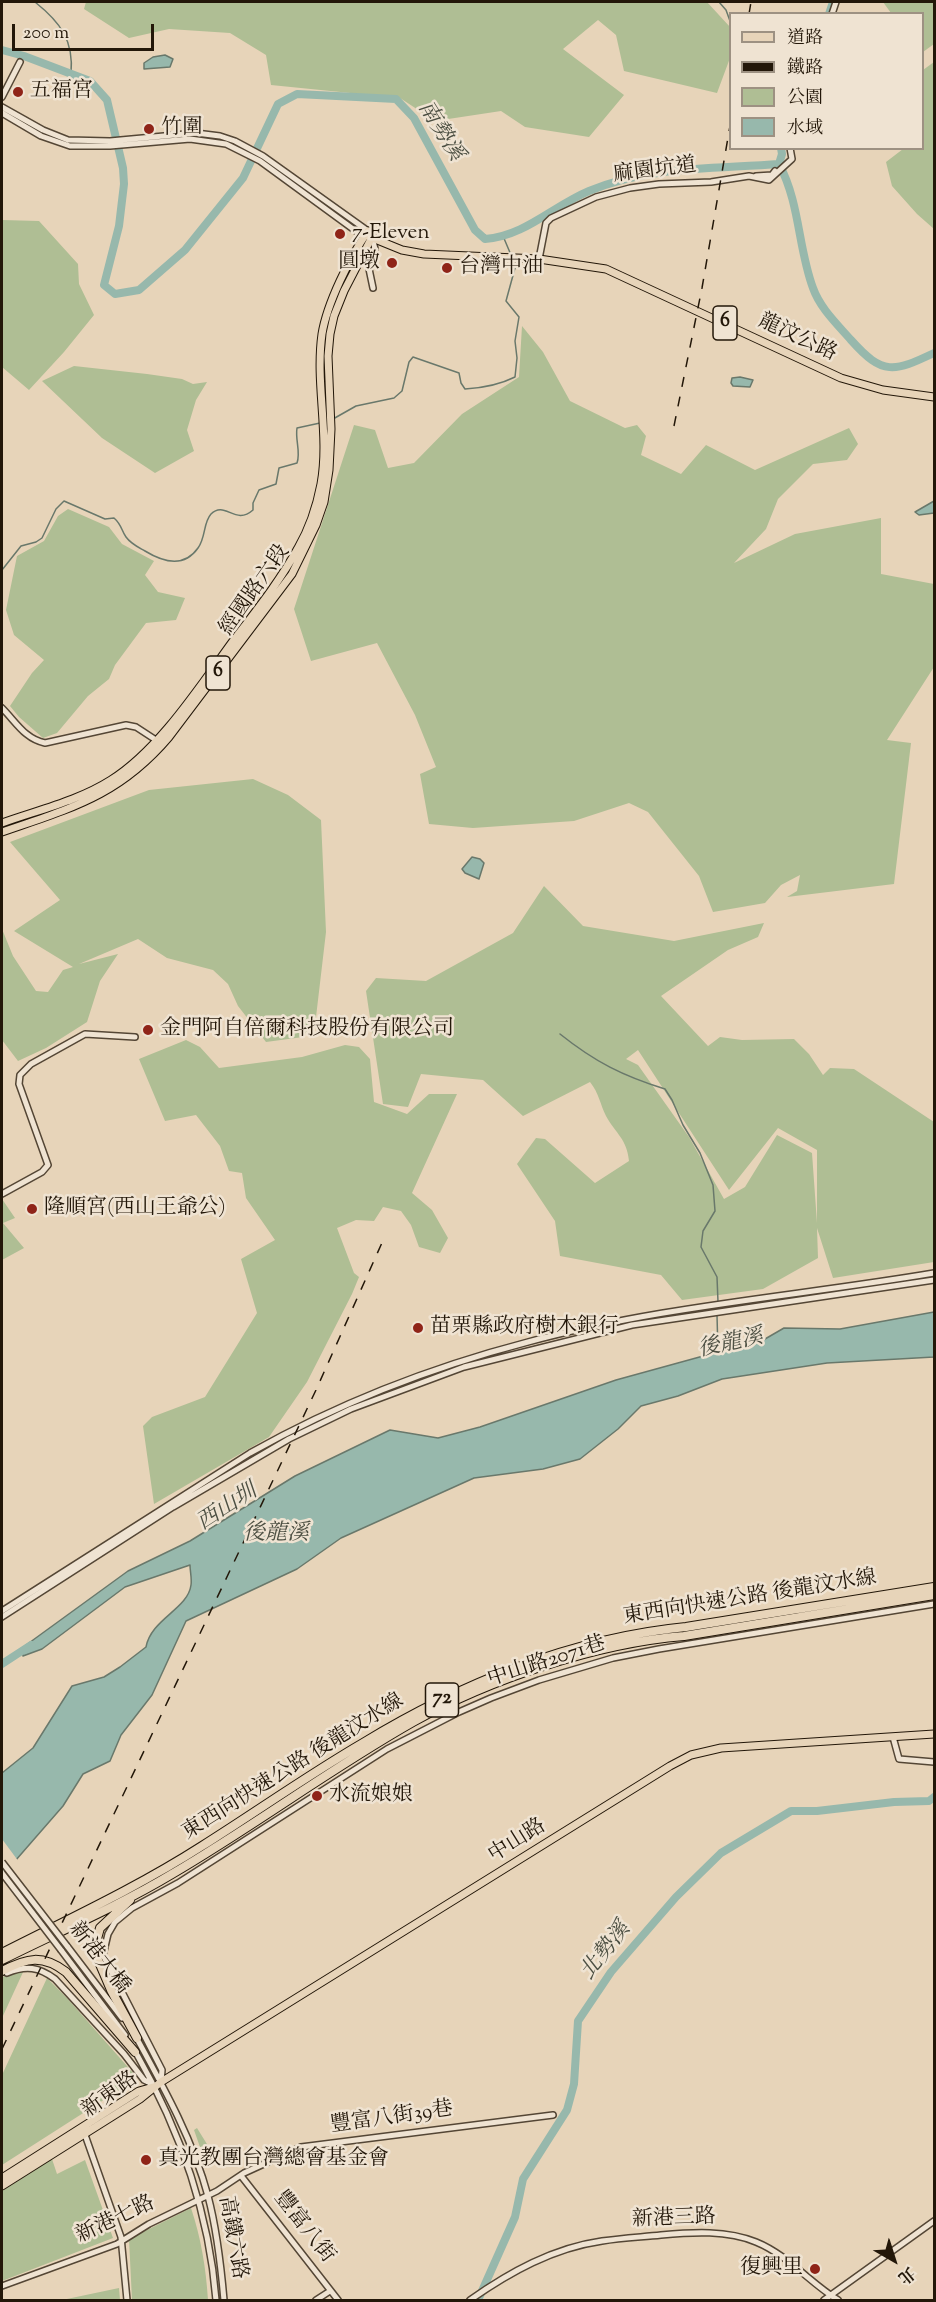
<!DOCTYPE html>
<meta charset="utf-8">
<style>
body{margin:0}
#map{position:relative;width:936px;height:2302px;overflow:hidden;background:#e7d4b9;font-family:"Sorts Mill Goudy","Noto Serif TC",serif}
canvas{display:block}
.frame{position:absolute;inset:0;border:3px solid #231709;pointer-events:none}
.legend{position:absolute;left:729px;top:12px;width:195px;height:138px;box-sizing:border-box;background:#efe3d2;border:2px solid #9d9182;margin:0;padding:8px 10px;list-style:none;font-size:18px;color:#231709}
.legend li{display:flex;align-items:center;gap:12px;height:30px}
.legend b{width:30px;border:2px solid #9d9182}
.north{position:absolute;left:864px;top:2230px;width:60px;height:60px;-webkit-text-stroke:4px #efe3d2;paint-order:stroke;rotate:141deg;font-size:16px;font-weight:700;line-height:24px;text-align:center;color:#231709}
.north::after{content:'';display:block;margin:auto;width:21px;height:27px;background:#231709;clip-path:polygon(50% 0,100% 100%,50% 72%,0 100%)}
.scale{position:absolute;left:12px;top:24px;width:142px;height:27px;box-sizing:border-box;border:3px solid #231709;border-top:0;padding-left:8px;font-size:18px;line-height:21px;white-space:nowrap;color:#231709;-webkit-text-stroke:4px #efe3d2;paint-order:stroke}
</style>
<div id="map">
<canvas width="936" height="2302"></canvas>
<div class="frame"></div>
<ul class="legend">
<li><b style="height:8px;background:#e7d4b9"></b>道路</li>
<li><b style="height:8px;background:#231709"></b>鐵路</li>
<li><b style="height:16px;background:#afbe94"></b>公園</li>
<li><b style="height:16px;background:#97b8ac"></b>水域</li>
</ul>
<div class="north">北</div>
<div class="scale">200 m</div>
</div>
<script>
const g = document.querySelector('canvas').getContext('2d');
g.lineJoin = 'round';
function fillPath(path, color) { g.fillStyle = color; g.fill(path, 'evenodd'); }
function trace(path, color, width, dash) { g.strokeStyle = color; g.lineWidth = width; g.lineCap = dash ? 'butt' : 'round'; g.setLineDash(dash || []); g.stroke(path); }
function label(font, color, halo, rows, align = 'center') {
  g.font = font + ' "Sorts Mill Goudy","Noto Serif TC",serif'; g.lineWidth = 5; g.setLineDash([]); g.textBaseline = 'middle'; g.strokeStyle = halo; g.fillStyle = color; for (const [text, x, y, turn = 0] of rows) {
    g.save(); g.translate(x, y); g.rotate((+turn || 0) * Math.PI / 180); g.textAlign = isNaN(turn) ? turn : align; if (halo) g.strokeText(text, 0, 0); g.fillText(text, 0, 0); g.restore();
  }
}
fillPath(new Path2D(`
 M86 2H707L730 27V58L717 93 624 71 616 35 598 20 563 49 624 95 589 137 525 127 501 111 435 121 400 98 271 85 266 55 230 33 169 29 129 38 84 9Z
 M883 2H934V44L923 52 922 14 891 13Z
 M934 62V229L917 214 892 186 886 162 903 149 922 148 923 70Z
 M2 220 39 221 78 264 79 284 94 315 64 352 29 390 2 367Z
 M522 326 543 352 570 401 625 428 637 425 646 436 641 455 681 474 706 445 755 470 849 428 858 444 847 460 813 464 778 499 766 529 734 563 795 534 881 518V574L934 584V667L887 740 911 743 894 884 787 897 797 891 800 875 781 885 765 903 713 912 699 876 648 812 629 803 574 821 473 828 429 824 420 774 436 767 415 715 377 643 311 661 294 609 354 425 375 430 388 468 414 463 462 414 519 377Z
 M74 366 147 374 182 379 193 384 207 382 196 400 187 430 194 451 155 473 102 438 42 381Z
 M68 509 109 527 122 544 154 561 145 575 158 592 185 598 176 620 146 623 115 665 109 679 88 696 57 733 43 738 19 717 10 706 32 673 44 660 14 635 6 610 17 556 44 541 58 516Z
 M253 779 288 795 321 820 326 932 316 1017 303 1037 266 1042 238 1006 228 984 213 970 167 958 138 939 79 964 118 954 100 981 87 1022 46 1048 18 1061 2 1040V929L13 956 36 991 48 992 63 970 73 967 14 931 60 900 10 842 149 790Z
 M544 886 583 926 674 941 764 923 758 937 728 950 661 996 708 1046 720 1037 742 1040 794 1039 809 1054 823 1075 830 1068 854 1069 934 1122V1262L833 1278 817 1228 818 1258 763 1289 682 1300 661 1275 560 1256 555 1221 517 1164 536 1138 545 1139 595 1183 629 1161C627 1139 616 1134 606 1116 600 1104 599 1093 590 1082L523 1116 483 1080 421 1074 408 1107 383 1104 366 991 376 978 426 981 513 933ZM638 1050 729 1190 778 1128 817 1150V1223L812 1153 777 1135 745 1187 724 1199 689 1137 638 1065 626 1059Z
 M186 1040 200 1047 219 1068 302 1057 345 1045 359 1047 370 1059 374 1102 407 1114 429 1094H457L412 1193 432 1210 448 1238 440 1253 419 1247 411 1225 401 1211 383 1207 374 1221 356 1220 337 1228 354 1273 359 1277 352 1294 307 1382 269 1437 154 1504 143 1426 152 1417 205 1397 257 1313 241 1259 275 1240 246 1198 242 1173 229 1171 220 1146 196 1115 165 1121 139 1059Z
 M2 1199 15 1218 3 1223 24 1248 2 1260Z
 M24 1970 2 2018V1977Z
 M47 1978 67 1998 134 2074 127 2085 2 2165V2075Z
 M197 2128 215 2157 207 2167 194 2130Z
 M52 2159 57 2174 85 2160 113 2238 2 2281V2191Z
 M191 2208C201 2238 206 2268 208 2300H132L129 2239Z
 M119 2288 120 2300H62Z`), '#afbe94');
const water = new Path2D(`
 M165 55 173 59 170 67 144 69V63L153 57Z
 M740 377 753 380 750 387 733 386 731 383 732 378Z
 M934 501V513L919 515 915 512Z
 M472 857 480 859 484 863 479 879 465 873 462 869Z
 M934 1312V1357L827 1363 722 1379 678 1396 641 1406 618 1429 580 1459 543 1469 474 1478 341 1538 297 1569 186 1621 152 1695 121 1735 110 1761 83 1774 63 1806 2 1876V1773L33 1748 72 1686 104 1677 120 1667 146 1647C151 1619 188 1609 191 1585 192 1579 190 1571 190 1565L125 1587 42 1649 23 1656 22 1648 128 1571 190 1541 295 1476 390 1430 438 1438 480 1427 616 1380 765 1339 784 1328 840 1329Z`);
fillPath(water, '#97b8ac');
trace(water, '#69786b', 1.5);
fillPath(new Path2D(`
 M2 1839 19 1862 7 1875 2 1868Z`), '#e7d4b9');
trace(new Path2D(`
 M35 2C60 22 74 40 71 74
 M719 2 726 10 730 21
 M503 236 511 255
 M333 419 356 406 394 398 402 391 409 362 413 357 459 373 461 383 465 389C483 388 499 385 515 377L517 358 515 341 519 317 506 301 515 268 512 260
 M2 570 21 546 36 542 42 538 56 509 64 501 105 519 114 518C122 525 121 530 126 537 131 544 138 547 145 551 163 562 184 568 198 548 206 537 203 523 211 514 225 500 235 526 253 510V503L259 490 276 484 279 468 297 463C301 452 295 440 297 428L320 423
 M560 1034C595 1062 623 1076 665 1089L672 1100 683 1125 700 1153 713 1185 715 1211 703 1231 701 1247 717 1277 718 1302
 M717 1315 718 1353`), '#69786b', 1.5);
trace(new Path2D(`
 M829 14 833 2
 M2 50 24 56 90 81 107 100 123 168 124 184 119 226 104 285 115 294 139 290 185 250 243 178 278 104 297 94 396 99 414 118 475 230 485 239C525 236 553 206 589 191 648 166 716 169 779 164 800 203 798 248 813 288 820 308 837 324 851 340 883 376 894 372 934 353
 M779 164 782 154 781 148
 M2 1664 31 1645
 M478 2300 515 2217 523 2179 567 2110 574 2084 578 2021 611 1972 676 1897 721 1853 791 1811H817L894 1802 929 1801 934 1797`), '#97b8ac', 8);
const minor = new Path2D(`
 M832 14 836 2
 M2 97 20 62
 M2 107 43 130 68 140 110 141 196 133 220 136 235 141 263 156 368 231
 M2 113 41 136 70 146H110L190 139 226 144 260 161 364 237
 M756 176 772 175 775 171
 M372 237 375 249 368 264 373 288
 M539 259 546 223 551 218 596 197 630 188 659 184 711 182 749 176 769 180 792 159 790 148
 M2 708C16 722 25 739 45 743L126 725 136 727 159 742
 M2 1194 42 1172 48 1165 19 1084 20 1075 31 1064 85 1034 135 1037
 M2 1611 250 1453C337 1404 432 1367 528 1342 660 1306 799 1296 934 1273
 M2 1617 173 1507 289 1439 351 1409 464 1367 632 1325 934 1280
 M893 1737 899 1759 934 1762
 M67 1946 122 2018
 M61 1950 125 2035
 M7 1973C26 1965 39 1967 55 1979L124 2054 144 2080 154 2085
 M136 2037C164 2088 193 2140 208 2196 217 2230 221 2266 224 2300
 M135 2051C179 2128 209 2211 216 2300
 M161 2082 162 2070 103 1955 108 1934 115 1922 132 1908 178 1883 387 1749 459 1712 491 1698 539 1680 613 1658 659 1649 934 1604
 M84 2132 121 2237 127 2300
 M242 2177 338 2300
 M2 2286 117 2244 149 2224 217 2191 244 2173 301 2147 553 2115
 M316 2300 330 2291
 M470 2300C510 2272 553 2248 602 2241 622 2238 642 2237 661 2235 693 2232 727 2230 756 2242 788 2255 810 2283 838 2300
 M824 2300 934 2221`);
const major = new Path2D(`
 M370 237 402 250 424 254 539 259 606 269 841 378 883 390 934 397
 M2 823C38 810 78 801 111 780 159 750 200 686 233 641 256 611 280 581 298 548 309 529 317 505 321 484 330 435 315 384 322 334 327 303 350 257 368 231L372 237
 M2 832C71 808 119 796 169 737L292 574 316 525 324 502 329 470 331 429 328 356 330 334 334 316 344 291 372 237
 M2 2178 139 2091 153 2087
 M2 2186 140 2099 161 2082 670 1766 691 1755 721 1748 934 1734`);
const highway = new Path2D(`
 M130 1900 100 1928 95 1946 96 1955 111 1990 137 2038
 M2 1953C69 1919 138 1887 202 1846 256 1812 308 1775 363 1743 460 1684 572 1638 686 1627L934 1587
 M2 1960C58 1932 117 1907 172 1874 254 1826 330 1769 413 1722 490 1679 597 1643 684 1636L934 1595
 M2 1971C27 1958 42 1954 66 1972L135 2052`);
trace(minor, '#544635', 8);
trace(major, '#231709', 9);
trace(highway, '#231709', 10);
trace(minor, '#efe3d2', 5);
trace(major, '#e7d4b9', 7);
trace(highway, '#e7d4b9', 8);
trace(new Path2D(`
 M749 14 751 2
 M674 426 702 288 730 126
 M2 2049 316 1390 385 1236`), '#231709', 1.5, [10, 10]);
const minorBridge = new Path2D(`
 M2 1862 67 1946
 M2 1873 61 1950`);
trace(minorBridge, '#544635', 8, []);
trace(minorBridge, '#efe3d2', 5);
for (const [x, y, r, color] of [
 [18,92,6,"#8f2418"],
 [149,129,6,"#8f2418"],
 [340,234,6,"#8f2418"],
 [392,263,6,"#8f2418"],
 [447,268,6,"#8f2418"],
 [148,1030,6,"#8f2418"],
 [32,1209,6,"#8f2418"],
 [418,1328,6,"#8f2418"],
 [317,1796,6,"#8f2418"],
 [146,2160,6,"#8f2418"],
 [815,2269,6,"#8f2418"]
]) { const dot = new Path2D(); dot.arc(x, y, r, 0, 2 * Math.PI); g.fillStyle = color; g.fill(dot); trace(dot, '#efe3d2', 2); }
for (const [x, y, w] of [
 [725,323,24],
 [218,673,24],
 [442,1700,33]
]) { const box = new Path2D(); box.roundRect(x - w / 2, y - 17, w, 34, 4.5); g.fillStyle = '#efe3d2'; g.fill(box); trace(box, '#231709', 1.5); }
label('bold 20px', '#231709', null, [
 ["6",725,323],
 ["6",218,673],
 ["72",442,1700]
]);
label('21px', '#231709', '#efe3d2', [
 ["五福宮",30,92],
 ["竹圍",161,129],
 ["7-Eleven",352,234],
 ["圓墩",380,263,"right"],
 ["台灣中油",459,268],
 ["金門阿自倍爾科技股份有限公司",160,1030],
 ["隆順宮(西山王爺公)",44,1209],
 ["苗栗縣政府樹木銀行",430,1328],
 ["水流娘娘",329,1796],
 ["真光教團台灣總會基金會",158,2160],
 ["復興里",803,2269,"right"]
], 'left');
label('21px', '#231709', '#efe3d2', [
 ["麻園坑道",655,172,-7],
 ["龍汶公路",797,339,25],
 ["經國路六段",256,591,-55],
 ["東西向快速公路 後龍汶水線",750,1599,-9],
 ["中山路2071巷",547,1663,-18],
 ["東西向快速公路 後龍汶水線",294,1768,-32],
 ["中山路",518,1842,-32],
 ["新港大橋",98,1959,52],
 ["新東路",111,2096,-36],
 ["豐富八街39巷",392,2119,-8],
 ["新港三路",674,2220,-2],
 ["新港七路",116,2221,-25],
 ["豐富八街",303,2228,52],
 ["高鐵六路",231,2238,80]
]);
label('italic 22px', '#4c4f42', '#efe3d2', [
 ["南勢溪",439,132,58],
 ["後龍溪",731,1345,-12],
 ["西山圳",228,1509,-33],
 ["後龍溪",276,1535],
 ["北勢溪",607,1952,-52]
]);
</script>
